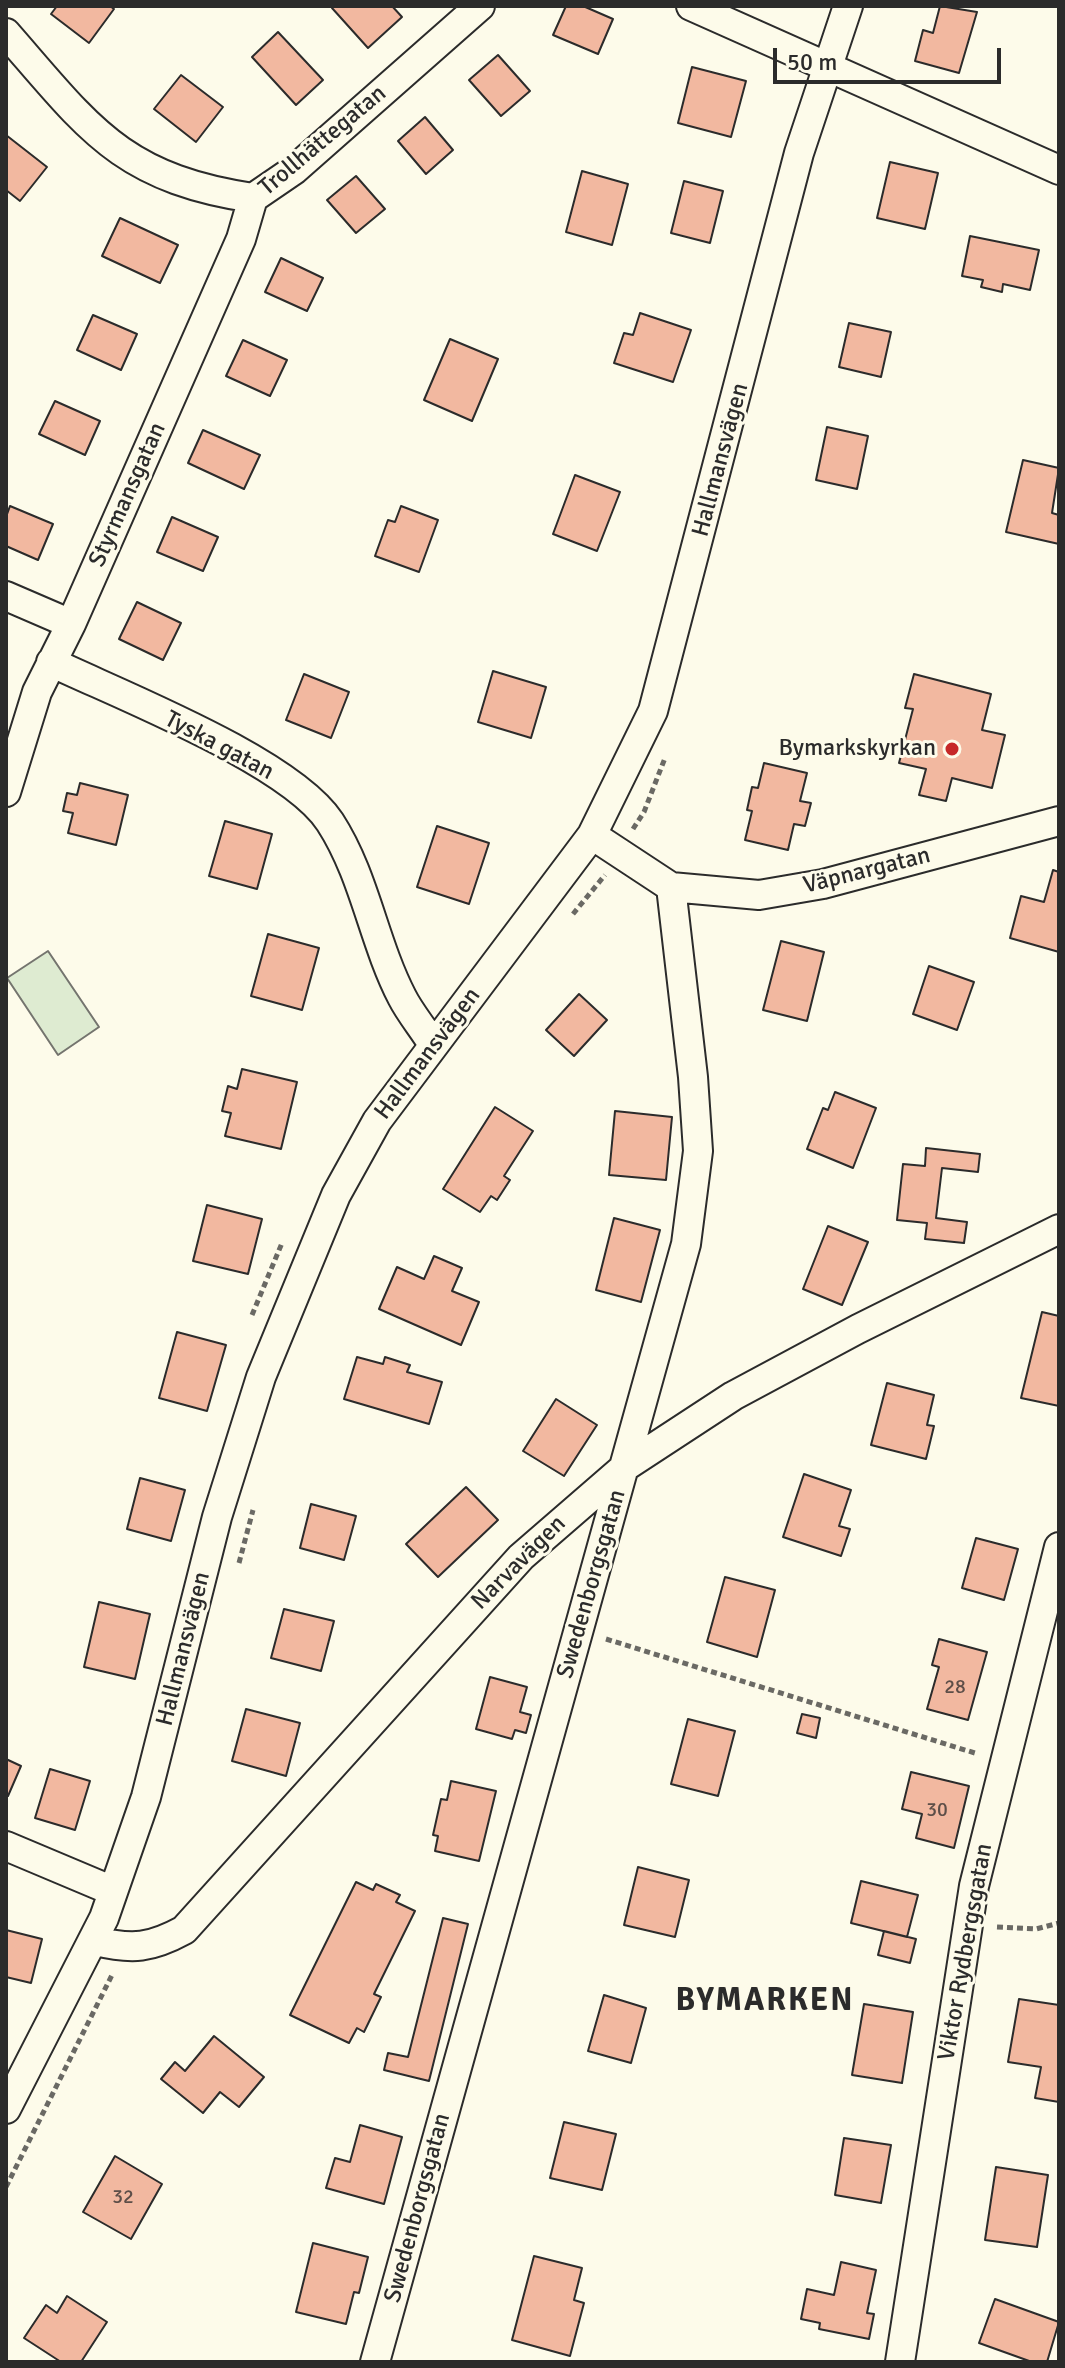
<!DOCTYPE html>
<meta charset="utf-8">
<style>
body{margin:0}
#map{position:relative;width:1065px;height:2368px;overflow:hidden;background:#fdfbea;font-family:Signika,sans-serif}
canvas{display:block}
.frame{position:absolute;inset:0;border:8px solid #2b2b2b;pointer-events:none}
.scale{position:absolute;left:773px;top:48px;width:228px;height:36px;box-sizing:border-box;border:4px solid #2b2b2b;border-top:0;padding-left:10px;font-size:24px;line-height:28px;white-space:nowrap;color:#2b2b2b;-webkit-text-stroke:6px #fdfbea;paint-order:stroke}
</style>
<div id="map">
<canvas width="1065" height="2368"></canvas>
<div class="frame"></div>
<div class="scale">50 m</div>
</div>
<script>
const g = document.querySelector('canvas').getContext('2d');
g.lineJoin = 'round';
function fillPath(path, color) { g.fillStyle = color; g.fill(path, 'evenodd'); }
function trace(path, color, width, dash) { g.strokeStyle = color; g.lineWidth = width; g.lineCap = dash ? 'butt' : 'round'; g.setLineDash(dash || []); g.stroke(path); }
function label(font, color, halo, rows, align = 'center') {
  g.font = font + ' Signika,sans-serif'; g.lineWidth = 6; g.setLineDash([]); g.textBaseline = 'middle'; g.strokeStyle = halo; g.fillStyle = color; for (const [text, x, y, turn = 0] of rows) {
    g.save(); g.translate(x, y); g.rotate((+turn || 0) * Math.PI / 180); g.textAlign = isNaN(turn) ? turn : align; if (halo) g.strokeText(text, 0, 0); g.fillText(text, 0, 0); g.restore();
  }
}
const green = new Path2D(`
 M48 951 99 1027 58 1055 7 978Z`);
fillPath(green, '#deebd1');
trace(green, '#74746e', 2);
const building = new Path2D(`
 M57 6H110L114 9 89 43 51 14Z
 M335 6H392L402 17 368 48 332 8Z
 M566 6H583L613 19 598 54 553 35Z
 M940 6 977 12 959 73 915 61 923 30 933 33Z
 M278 32 323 80 296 105 252 57Z
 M498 55 530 91 501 116 469 80Z
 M692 67 746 81 731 137 678 123Z
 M181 75 223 107 196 142 154 109Z
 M425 117 453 150 426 174 398 141Z
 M6 135 47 167 20 201 6 190Z
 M890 162 938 173 925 229 877 218Z
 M582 171 628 184 612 245 566 232Z
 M356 176 385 209 356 233 327 200Z
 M684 181 723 191 710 243 671 233Z
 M120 218 178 245 160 283 102 256Z
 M970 236 1039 250 1030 290 1003 284 1002 292 981 287 983 280 962 276Z
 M281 258 323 278 307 311 265 292Z
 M640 313 691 330 673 382 614 363 624 333 633 335Z
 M93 315 137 334 121 370 77 350Z
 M849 323 891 332 881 377 839 367Z
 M450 339 498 359 472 421 424 400Z
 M243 340 287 360 270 396 226 376Z
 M55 401 100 421 85 455 39 434Z
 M827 427 868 436 857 489 816 480Z
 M203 430 260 455 244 489 188 463Z
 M1023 460 1059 468 1052 513 1059 515V544L1006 532Z
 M575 475 620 492 597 551 553 534Z
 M10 506 53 524 38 560 6 546V517Z
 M401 506 438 520 419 572 375 556 388 520 395 522Z
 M172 517 218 537 203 571 157 552Z
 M137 602 181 623 163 660 119 639Z
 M493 671 546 687 531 738 478 722Z
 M304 674 349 692 331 738 286 720Z
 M914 674 991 694 982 730 1005 735 992 788 952 778 946 801 919 795 926 769 899 763 913 709 905 708Z
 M764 763 807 773 800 801 811 803 805 826 794 824 788 850 745 840 752 811 747 810 752 787 758 788Z
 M80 783 128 795 116 845 68 833 73 813 63 811 67 793 77 795Z
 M225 821 272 834 257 889 209 876Z
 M437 826 489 843 469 904 417 887Z
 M1053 870 1059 872V952L1010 938 1021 896 1044 902Z
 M268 934 319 948 302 1010 251 996Z
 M781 941 824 952 807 1021 763 1010Z
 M929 966 974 982 957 1030 913 1014Z
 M579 994 607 1020 574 1056 546 1030Z
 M242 1069 297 1082 281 1149 225 1136 231 1113 222 1111 228 1086 237 1089Z
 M835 1092 876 1108 853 1168 807 1149 823 1108 828 1110Z
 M495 1107 533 1131 504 1176 510 1180 497 1200 491 1196 480 1212 443 1189Z
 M615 1111 672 1117 666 1180 609 1175Z
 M926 1148 980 1154 978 1172 942 1168 936 1218 967 1222 964 1243 925 1239 927 1223 897 1220 903 1164 925 1166Z
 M207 1205 262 1219 248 1274 193 1261Z
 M614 1218 660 1230 641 1302 596 1290Z
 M828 1226 868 1242 842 1305 803 1289Z
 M434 1256 462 1268 452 1291 479 1302 461 1345 379 1309 397 1267 424 1279Z
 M1042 1312 1059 1316V1406L1021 1398Z
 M177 1332 226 1345 207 1411 159 1398Z
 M357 1357 383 1364 385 1357 410 1365 407 1372 442 1382 429 1424 344 1399Z
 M887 1383 934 1395 927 1425 934 1426 926 1459 871 1445Z
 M556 1399 597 1425 564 1476 523 1451Z
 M804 1474 851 1490 839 1526 850 1529 841 1556 783 1537Z
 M140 1478 185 1490 171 1541 127 1529Z
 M466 1487 498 1520 438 1577 406 1544Z
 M311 1504 356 1516 344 1560 300 1548Z
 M976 1538 1018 1549 1004 1600 962 1588Z
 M725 1577 775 1590 757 1657 707 1642Z
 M99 1602 150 1614 135 1679 84 1667Z
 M284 1609 334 1621 321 1671 271 1658Z
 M939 1639 987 1652 968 1720 927 1709 939 1667 932 1665Z
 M490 1677 527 1687 520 1712 531 1715 526 1733 515 1730 512 1739 476 1729Z
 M246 1709 300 1723 286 1776 232 1761Z
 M802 1714 820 1718 816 1738 797 1733Z
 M688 1719 735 1731 718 1796 671 1784Z
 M6 1759 21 1766 8 1796H6Z
 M50 1769 90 1781 75 1830 35 1818Z
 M911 1772 969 1786 954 1848 916 1838 922 1814 902 1809Z
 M451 1781 496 1791 479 1861 435 1851 438 1836 433 1835 441 1799 447 1800Z
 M638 1867 689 1880 675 1937 624 1925Z
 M861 1881 918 1895 907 1937 851 1923Z
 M356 1882 373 1890 376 1884 400 1895 396 1902 415 1911 374 1994 381 1997 364 2032 357 2028 349 2043 290 2015Z
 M443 1918 468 1924 429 2081 384 2070 388 2053 408 2057Z
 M6 1930 42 1939 31 1983 6 1977Z
 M884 1931 916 1939 910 1963 878 1955Z
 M604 1995 646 2008 631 2063 588 2051Z
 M1019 1999 1059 2005V2102L1035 2098 1041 2067 1008 2062Z
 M864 2004 913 2012 902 2083 852 2075Z
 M214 2036 264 2077 239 2107 220 2092 203 2113 161 2079 175 2062 185 2071Z
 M564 2122 616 2134 602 2190 550 2178Z
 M360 2125 402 2137 384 2204 326 2188 335 2158 350 2162Z
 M844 2138 891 2145 881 2203 835 2195Z
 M115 2156 162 2184 131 2239 83 2212Z
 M996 2167 1048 2175 1037 2247 985 2240Z
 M313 2243 368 2257 359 2293 354 2292 346 2324 296 2312Z
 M534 2256 582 2268 574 2300 584 2303 570 2356 512 2340Z
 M841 2262 876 2270 867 2313 874 2314 869 2339 819 2329 820 2323 801 2319 807 2289 834 2295Z
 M67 2296 107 2322 81 2362H61L24 2338 46 2305 57 2313Z
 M995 2299 1059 2322 1047 2362H1032L979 2343Z`);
fillPath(building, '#f2b8a0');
trace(building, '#2b2b2b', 2);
const minor = new Path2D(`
 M691 6 1059 170
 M6 33C89 128 120 178 253 198L294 170 480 6
 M6 596 71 624
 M51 662C120 695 290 761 330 822 365 876 373 941 402 997 410 1013 423 1028 432 1043
 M6 792 37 692 71 624 241 239 253 198
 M671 887 759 895 823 884 1059 821
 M6 1846 113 1891
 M95 1941C133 1950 151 1948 184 1930L521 1557 626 1466 733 1396 858 1329 1059 1229
 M6 2109 104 1918 146 1797 217 1517 261 1377 336 1195 377 1121 592 835 653 711 799 153 848 6
 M375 2362 686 1244 698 1151 693 1077 671 887 592 835
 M900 2362 974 1886 1059 1547`);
trace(minor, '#2b2b2b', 32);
trace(new Path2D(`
 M633 829 644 812 665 758
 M573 914 605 875
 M252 1315 282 1243
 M239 1563 253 1510
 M606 1639 978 1754
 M997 1927 1036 1929 1059 1923
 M6 2187 113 1973`), '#6a6964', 5, [6, 4]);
trace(minor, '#fdfbea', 28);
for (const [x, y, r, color] of [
 [952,749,8,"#c62828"]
]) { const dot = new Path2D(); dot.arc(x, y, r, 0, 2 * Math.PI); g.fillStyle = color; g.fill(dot); trace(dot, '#fdfbea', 3); }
label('20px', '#5d4e48', null, [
 ["28",955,1688],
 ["30",937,1811],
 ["32",123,2198]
]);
label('24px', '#2b2b2b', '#fdfbea', [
 ["Trollhättegatan",323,141,-40],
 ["Hallmansvägen",721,460,-75],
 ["Styrmansgatan",128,495,-66],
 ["Tyska gatan",219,746,28],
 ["Väpnargatan",867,871,-14],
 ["Hallmansvägen",428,1054,-53],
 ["Narvavägen",519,1563,-45],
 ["Swedenborgsgatan",592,1584,-74],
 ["Hallmansvägen",184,1649,-76],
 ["Viktor Rydbergsgatan",966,1952,-80],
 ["Swedenborgsgatan",418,2208,-75]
]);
label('24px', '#2b2b2b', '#fdfbea', [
 ["Bymarkskyrkan",936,749]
], 'right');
g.letterSpacing = '2px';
label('bold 32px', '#2b2b2b', '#fdfbea', [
 ["BYMARKEN",765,2002]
]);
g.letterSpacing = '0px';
</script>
